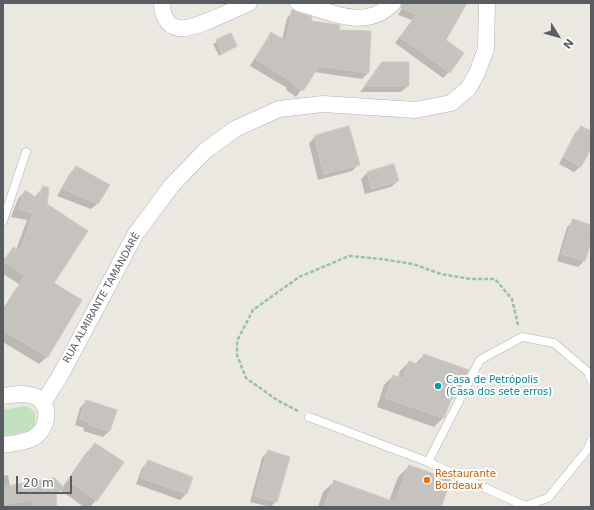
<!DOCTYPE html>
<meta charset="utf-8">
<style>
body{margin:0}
#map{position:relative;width:594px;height:510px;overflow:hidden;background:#ebe8e1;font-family:"DejaVu Sans",sans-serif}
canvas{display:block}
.frame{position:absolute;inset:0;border:4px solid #595d61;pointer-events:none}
.north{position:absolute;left:538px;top:16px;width:40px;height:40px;-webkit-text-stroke:3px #fff;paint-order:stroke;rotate:127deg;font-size:11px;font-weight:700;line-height:16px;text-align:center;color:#595d61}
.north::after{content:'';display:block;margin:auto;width:14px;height:18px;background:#595d61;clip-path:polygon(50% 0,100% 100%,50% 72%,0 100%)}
.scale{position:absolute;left:16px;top:476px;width:56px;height:18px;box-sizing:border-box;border:2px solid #595d61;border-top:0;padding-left:5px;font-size:12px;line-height:14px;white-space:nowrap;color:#595d61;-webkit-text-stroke:3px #fff;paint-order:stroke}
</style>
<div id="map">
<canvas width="594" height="510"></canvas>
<div class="frame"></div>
<div class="north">N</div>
<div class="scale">20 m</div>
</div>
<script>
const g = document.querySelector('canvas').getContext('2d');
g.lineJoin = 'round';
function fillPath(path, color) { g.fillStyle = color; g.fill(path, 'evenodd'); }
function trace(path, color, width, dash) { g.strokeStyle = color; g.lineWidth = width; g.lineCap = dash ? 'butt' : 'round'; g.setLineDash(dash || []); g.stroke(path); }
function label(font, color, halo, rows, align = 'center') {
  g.font = font + ' "DejaVu Sans",sans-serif'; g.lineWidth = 4; g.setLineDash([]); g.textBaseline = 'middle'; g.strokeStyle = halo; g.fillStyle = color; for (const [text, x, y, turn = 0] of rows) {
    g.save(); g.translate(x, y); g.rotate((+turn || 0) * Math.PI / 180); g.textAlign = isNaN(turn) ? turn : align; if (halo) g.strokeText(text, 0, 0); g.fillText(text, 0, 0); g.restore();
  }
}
fillPath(new Path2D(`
 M24 406 29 407 35 413V425L29 431 3 436V410Z`), '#c1e2bf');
fillPath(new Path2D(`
 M405 3H466L445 41 449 72 443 78 395 43 412 20 398 15Z
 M293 12 310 22 368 73 362 79 314 72 296 97 286 90 287 88 250 66 266 40 272 34 282 40 287 18Z
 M231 34 236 46 219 56 213 44Z
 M383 63 408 86 401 92H360Z
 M581 127 591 132V147L581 166 574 172 559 164 575 133Z
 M315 137 359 164 352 171 318 180 309 143Z
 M76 167 98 203 91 209 57 196 70 173Z
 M367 173 398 181 391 187 365 194 361 179Z
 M43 187 53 284 81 300 47 357 39 364 3 342V309L19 284 3 274V260L13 249 16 250 27 220 11 217 18 199 25 191 35 197Z
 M574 220 590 226 591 224V239L584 261 578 267 557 261 567 227Z
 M424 355 454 397 449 402 443 418 434 427 377 407 384 385 393 376 398 378 400 371 409 362 415 364Z
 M86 401 115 410 109 431 103 437 83 431 84 428 75 425 80 408Z
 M95 444 96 500 90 507H84L60 490 55 495 56 507H3V476L8 475 10 487 62 488 86 453Z
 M268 451 276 501 271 507 250 502 262 458Z
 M148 462 192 477 186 494 180 500 136 484 142 468Z
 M409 466 439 507H318L323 492 334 482 389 501 398 477Z`), '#0003');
const building = new Path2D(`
 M402 3H467L446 40 464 53 450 73 400 37 417 14 401 8Z
 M292 10 312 17V21L340 25 339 30 371 31 369 73 319 66 303 91 291 83 292 82 256 59 271 32 286 41Z
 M231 33 237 46 222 54 216 40Z
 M382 62H409V86H365Z
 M349 126 360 165 324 174 314 136Z
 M581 126 591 131V149L581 167 564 157Z
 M394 164 399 181 372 189 367 172Z
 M76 166 110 185 98 204 63 189Z
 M43 186 49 188 47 204 88 231 54 283 82 300 48 357 3 330V313L25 276 4 262 13 247 20 251 33 213 18 209 25 190 38 199Z
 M573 219 591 225V243L585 261 562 254Z
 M424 354 469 370 454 398 452 397 444 418 385 398 393 375 403 379 409 361 420 365Z
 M86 400 117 410 110 431 89 425 90 422 80 419Z
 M95 443 124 462 97 501 69 481Z
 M268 450 290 457 277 502 255 496Z
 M148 460 193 477 187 494 141 478Z
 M409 465 451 480 441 507H324L334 480 395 502Z
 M55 478 64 488 56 494 57 507H34L33 500 3 505V487Z`);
fillPath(building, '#c6c3be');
trace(building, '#cfc9c0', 1);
const lane = new Path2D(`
 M3 221 26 152
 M309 417 428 462 525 506 548 498 588 449 591 441
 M428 462 480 360 522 337 554 343 588 372 591 380`);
const street = new Path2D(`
 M162 3C162 15 167 26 179 28 191 31 235 9 249 3
 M298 3C330 11 365 32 393 3
 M3 396C13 395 24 392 34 396 52 403 49 429 33 438 24 443 13 443 3 445
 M43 403 60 376 135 235 172 185 205 151 235 129 279 109 323 104 415 110 451 103 468 89 477 73 486 49 487 3`);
trace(lane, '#aeb2b6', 9);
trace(street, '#aeb2b6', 17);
trace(new Path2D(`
 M298 411 277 400 246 378 237 355V341L253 310 299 277 349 256 381 259 413 264 441 274 471 279H495L512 299 518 325`), '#99c2a1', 2.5, [4, 2]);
trace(lane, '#fff', 8);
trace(street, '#fff', 16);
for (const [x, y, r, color] of [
 [438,386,4,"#0f9aa8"],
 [427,480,4,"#e8710a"]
]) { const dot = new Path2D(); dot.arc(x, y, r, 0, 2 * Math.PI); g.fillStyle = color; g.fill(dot); trace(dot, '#fff', 1.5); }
label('10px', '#595d61', '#fff', [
 ["RUA ALMIRANTE TAMANDARÉ",102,298,-61]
]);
label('10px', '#0d838f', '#fff', [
 ["Casa de Petrópolis",446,380],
 ["(Casa dos sete erros)",446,392]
], 'left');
label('10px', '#c56008', '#fff', [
 ["Restaurante",435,474],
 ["Bordeaux",435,486]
], 'left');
</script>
